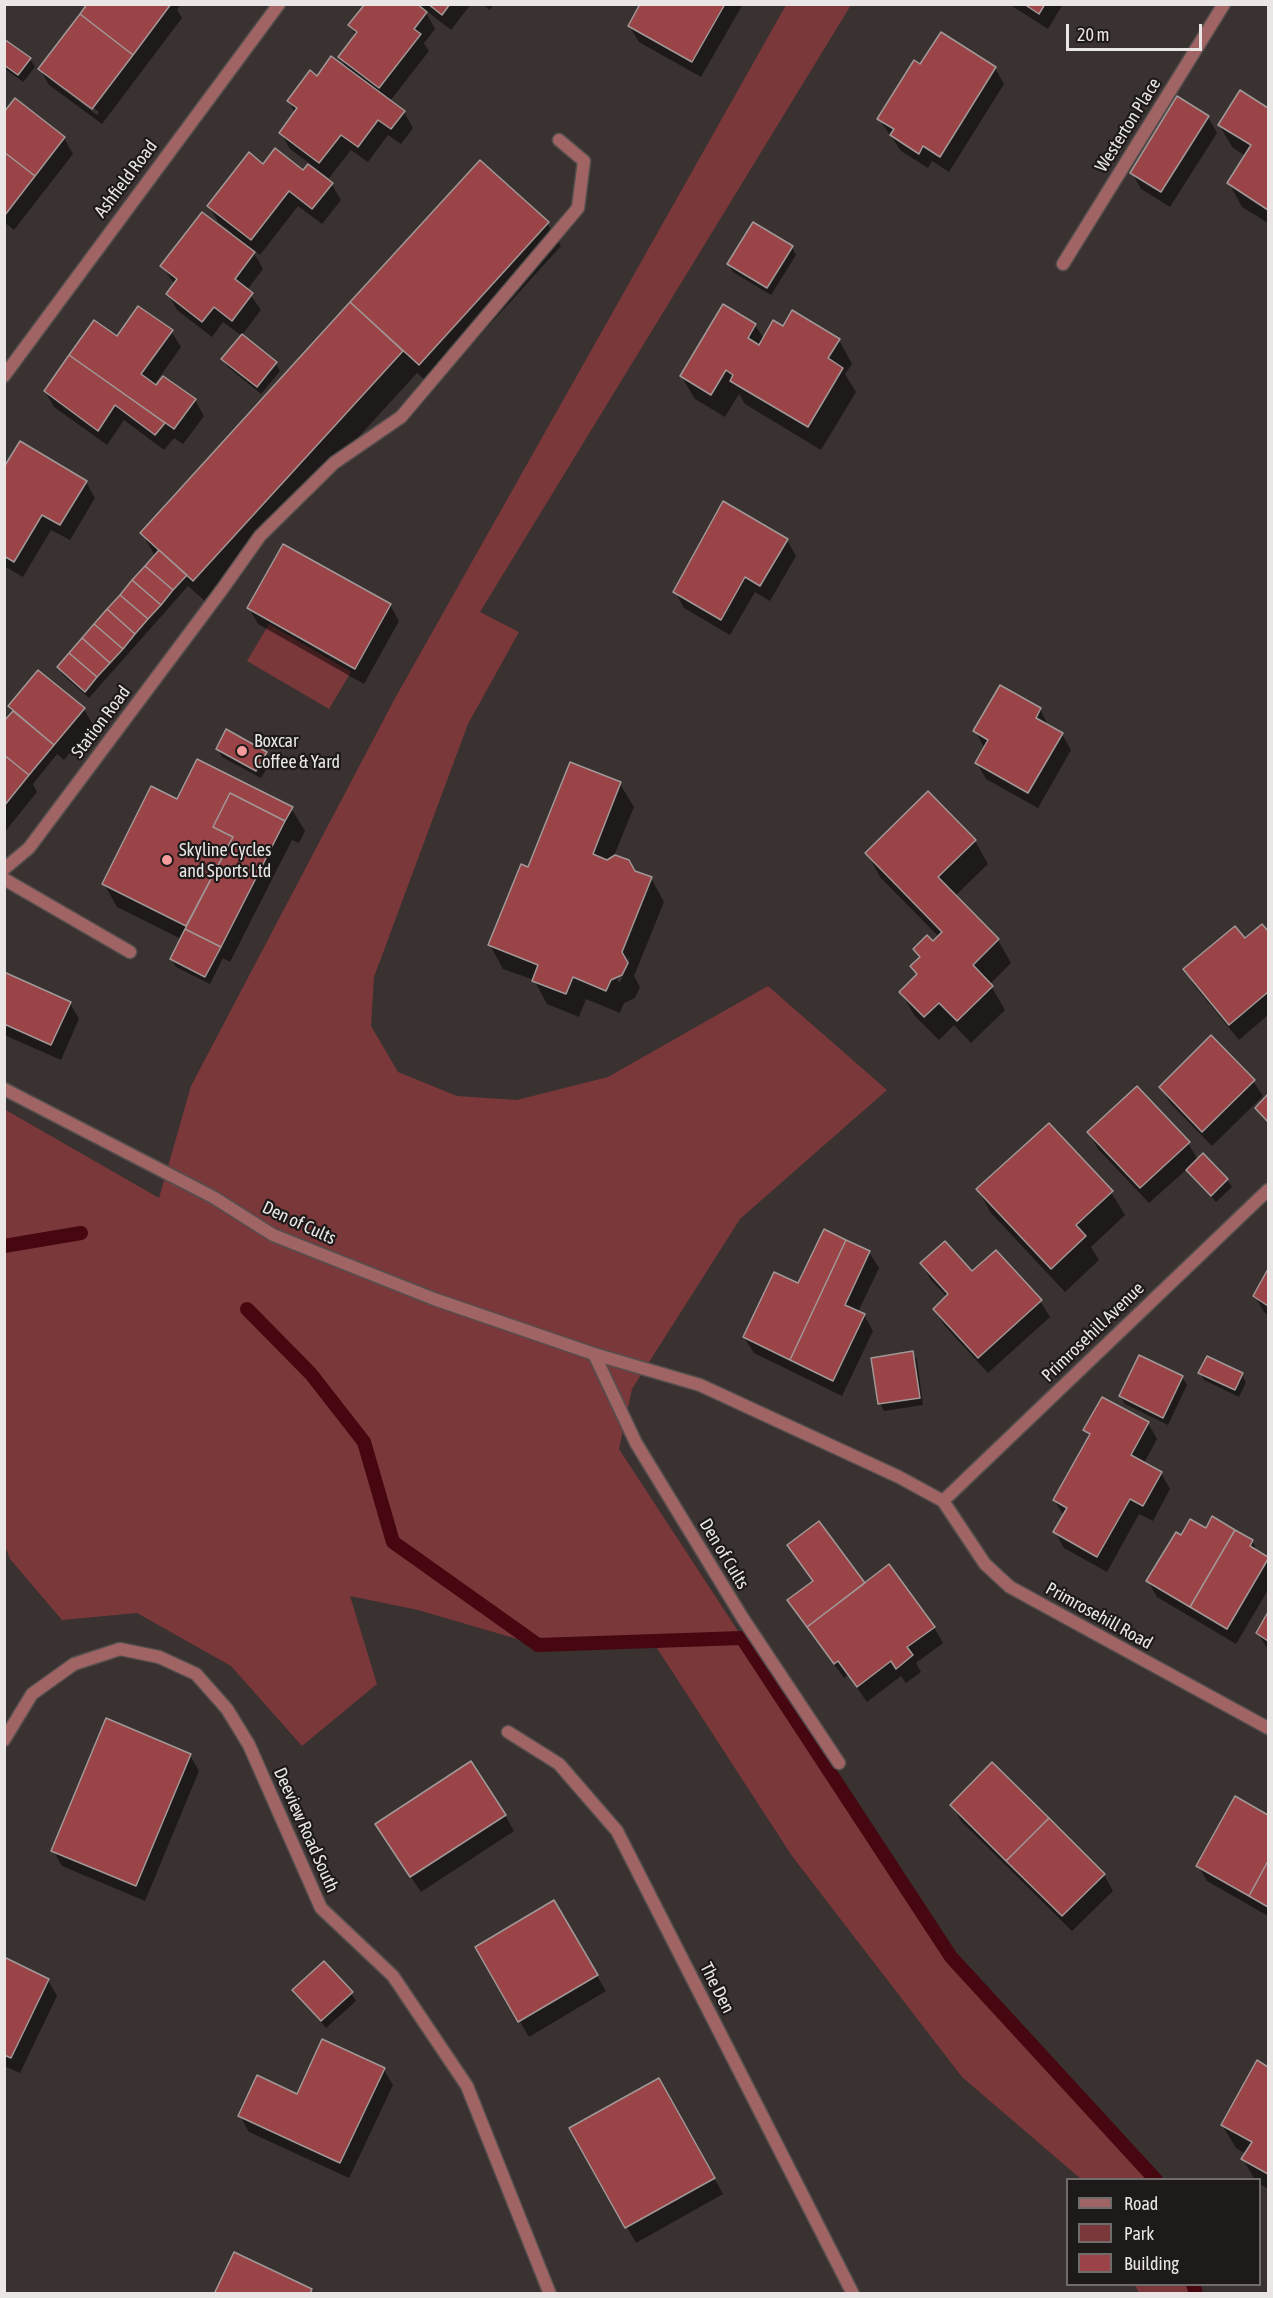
<!DOCTYPE html>
<style>
body{margin:0}
#map{position:relative;width:1273px;height:2298px;overflow:hidden;background:#393231;font-family:"Asap Condensed",sans-serif}
canvas{display:block}
.frame{position:absolute;inset:0;border:6px solid #ebe6e6;pointer-events:none}
.legend{position:absolute;left:1066px;top:2178px;width:195px;height:108px;box-sizing:border-box;background:#1e1a1a;border:2px solid #706c6c;margin:0;padding:8px 10px;list-style:none;font-size:18px;color:#ebe6e6}
.legend li{display:flex;align-items:center;gap:12px;height:30px}
.legend b{width:30px;border:2px solid #706c6c}
.scale{position:absolute;left:1066px;top:24px;width:136px;height:27px;box-sizing:border-box;border:3px solid #ebe6e6;border-top:0;padding-left:8px;font-size:18px;line-height:21px;white-space:nowrap;color:#ebe6e6;-webkit-text-stroke:4px #1e1a1a;paint-order:stroke}
</style>
<div id="map">
<canvas width="1273" height="2298"></canvas>
<div class="frame"></div>
<ul class="legend">
<li><b style="height:8px;background:#a16464"></b>Road</li>
<li><b style="height:16px;background:#7a383a"></b>Park</li>
<li><b style="height:16px;background:#9a4447"></b>Building</li>
</ul>
<div class="scale">20 m</div>
</div>
<script>
const g = document.querySelector('canvas').getContext('2d');
g.lineJoin = 'round';
function fillPath(path, color) { g.fillStyle = color; g.fill(path, 'evenodd'); }
function trace(path, color, width, dash) { g.strokeStyle = color; g.lineWidth = width; g.lineCap = dash ? 'butt' : 'round'; g.setLineDash(dash || []); g.stroke(path); }
function label(font, color, halo, rows, align = 'center') {
  g.font = font + ' "Asap Condensed",sans-serif'; g.lineWidth = 4.5; g.setLineDash([]); g.textBaseline = 'middle'; g.strokeStyle = halo; g.fillStyle = color; for (const [text, x, y, turn = 0] of rows) {
    g.save(); g.translate(x, y); g.rotate((+turn || 0) * Math.PI / 180); g.textAlign = isNaN(turn) ? turn : align; if (halo) g.strokeText(text, 0, 0); g.fillText(text, 0, 0); g.restore();
  }
}
fillPath(new Path2D(`
 M786 5H851L480 612 519 632 468 724 374 977 371 1026 398 1072 457 1096 517 1100 608 1077 768 986 887 1090 740 1219 632 1389 619 1449 951 1957 1156 2179H1081L962 2077 792 1856 653 1642 538 1645 418 1610 350 1596 377 1684 302 1746 231 1666 137 1613 62 1620 10 1559 5 1546 4 1109 159 1198 191 1086 394 700Z
 M269 624 351 672 329 709 247 661Z
 M1135 2285H1193L1196 2293H1139Z`), '#7a383a');
fillPath(new Path2D(`
 M88 4H181L177 10 182 18 102 124 49 85 40 69ZM51 77 99 112 97 115 51 80Z
 M367 4H471L451 30 424 9 435 29 424 43 429 51 390 101 404 112 413 128 401 144 388 135 368 162 351 150 329 178 290 149 281 133 295 113 289 101 317 78 347 69 340 57 356 36 350 25Z
 M482 4H494L490 10Z
 M641 4H743L701 77 639 42 629 26Z
 M1009 4H1063L1048 29Z
 M4 40 30 59 35 67 23 82 4 68Z
 M921 66 995 68 1004 84 949 172 932 161 928 168 901 151 879 119Z
 M1241 92 1268 110V223L1242 207 1229 183 1246 156 1233 148 1219 125Z
 M4 114 64 138 73 154 14 230 4 222Z
 M1208 117 1217 133 1170 207 1141 189 1132 173Z
 M480 162 547 223 561 246 433 387 417 373 207 603 188 586 89 698 63 675 59 668 155 556 142 533Z
 M263 166 303 172 332 185 341 200 322 224 298 206 260 255 251 248 263 269 247 290 261 310 242 335 275 363 280 371 261 394 228 367 223 359 242 336 223 322 212 337 177 310 168 294 175 285 162 266 230 235 232 233 218 222 209 206Z
 M792 247 796 255 771 295 733 272 729 265Z
 M723 306 755 325 764 339 783 328 839 340 852 364 845 374 856 392 821 450 745 404 739 394 725 417 695 399 681 376Z
 M95 322 117 338 171 331 181 347 154 385 195 400 204 416 183 444 174 438 164 450 124 420 107 445 54 407 45 391Z
 M4 470 86 482 95 498 70 540 51 530 23 577 4 566Z
 M787 540 796 556 770 601 755 592 730 635 684 608 675 592Z
 M284 546 390 605 399 621 364 684 258 624 249 608Z
 M1001 687 1040 709 1049 727 1062 734 1071 750 1038 808 986 779 977 763 984 747 975 731Z
 M10 706 84 709 93 725 64 760 57 754 33 784 37 792 4 833V723L13 713Z
 M218 749 266 753 271 761 261 778 222 757Z
 M571 764 620 784 634 807 614 856 634 872 651 878 664 902 634 976 640 987 635 998 624 1003 620 1013 586 999 579 1017 547 1004 534 980 503 969 490 945 529 869ZM629 957V963L620 982 617 981Z
 M178 801 291 808 305 831 299 843 292 840 230 962 223 958 210 984 176 967 171 959 181 939 117 907 104 884Z
 M975 841 988 864 955 896 998 940 1011 963 990 984 1005 1010 971 1043 954 1025 939 1040 914 1015 901 992 917 976 912 966 920 959 915 950 933 943 939 937 880 877 867 853Z
 M1262 926 1268 934V1015L1239 1040 1194 985 1185 970 1245 940Z
 M4 974 70 1003 79 1019 61 1060 4 1035Z
 M1253 1081 1263 1096 1212 1146 1170 1103 1161 1087Z
 M1268 1096V1123L1257 1108Z
 M1089 1133 1188 1143 1198 1160 1227 1180 1232 1187 1216 1202 1187 1169 1149 1203 1098 1149Z
 M978 1190 1111 1192 1125 1215 1091 1247 1099 1260 1065 1292 991 1213Z
 M869 1252 879 1268 858 1312 864 1315 873 1331 842 1396 754 1353 744 1337 799 1285Z
 M922 1264 972 1273 1040 1301 1050 1317 988 1373 944 1325 935 1309 947 1297 931 1280Z
 M1268 1272V1315L1264 1312 1255 1296Z
 M912 1353 917 1360 923 1405 884 1411 880 1403Z
 M1200 1372 1242 1375 1246 1382 1239 1397 1204 1380Z
 M1182 1377 1187 1385 1168 1425 1125 1404 1120 1396Z
 M1148 1423 1157 1439 1144 1463 1161 1473 1170 1489 1153 1521 1139 1514 1107 1572 1064 1548 1055 1532 1064 1516 1054 1500 1089 1437 1085 1430Z
 M1206 1530 1252 1541 1258 1552 1268 1558V1590L1236 1644 1157 1597 1148 1581 1182 1537Z
 M789 1546 865 1585 934 1627 943 1643 916 1663 921 1672 906 1683 901 1676 867 1702 848 1675 844 1678 789 1600 814 1583Z
 M1268 1615V1650L1258 1633Z
 M190 1755 199 1771 145 1901 62 1866 53 1850Z
 M1235 1798 1268 1817V1916L1207 1881 1198 1866Z
 M952 1805 1104 1875 1113 1891 1072 1931 961 1821Z
 M505 1815 514 1831 421 1892 386 1840Z
 M553 1902 606 1991 529 2037 477 1948Z
 M4 1959 48 1980 57 1996 20 2073 4 2066Z
 M294 1990 351 1993 356 2001 326 2028Z
 M1257 2062 1268 2069V2189L1260 2184V2180H1255L1243 2159 1246 2154 1236 2148 1222 2125Z
 M384 2070 393 2085 349 2178 249 2132 240 2116Z
 M659 2080 723 2194 636 2243 571 2128Z`), '#0007');
trace(new Path2D(`
 M4 1246 81 1233
 M247 1309 311 1374 364 1442 393 1542 538 1645 742 1638 951 1957 1156 2180
 M1193 2284 1196 2294`), '#470710', 14);
const building = new Path2D(`
 M87 4H171L133 55 80 14Z
 M365 4H417L427 12 414 29 421 34 379 88 338 57 357 32 348 25Z
 M428 4H450L442 15Z
 M640 4H725L692 62 628 26Z
 M1024 4H1045L1039 14Z
 M80 14 133 55 92 109 38 69Z
 M941 32 996 67 940 157 923 146 919 154 890 135 894 129 877 119 914 60 920 64Z
 M4 39 31 58 18 75 4 65Z
 M331 56 405 111 391 129 378 120 358 147 341 135 319 163 279 133 297 108 287 101 310 70 317 76Z
 M1240 90 1268 108V210L1227 183 1251 145 1218 125Z
 M1177 96 1209 116 1161 192 1130 173Z
 M15 98 65 137 35 176 4 152V112Z
 M275 148 303 170 308 164 333 183 312 209 289 191 251 240 207 206 249 152 263 164Z
 M4 152 35 176 5 215 4 214Z
 M480 160 549 222 419 365 350 302Z
 M202 212 255 252 235 279 253 293 232 321 214 307 202 322 166 294 177 279 160 266Z
 M753 222 793 246 767 288 727 264Z
 M350 302 403 351 193 581 140 533Z
 M723 304 756 324 748 338 759 345 773 320 783 326 792 310 840 339 828 358 843 368 808 427 730 381 733 375 726 370 711 395 680 376Z
 M138 306 173 330 141 374 156 385 163 376 196 399 174 429 69 355 94 320 117 336Z
 M242 334 277 362 257 387 221 359Z
 M69 355 165 423 155 435 115 405 98 431 44 391Z
 M20 441 87 481 60 525 42 515 14 562 4 556V467Z
 M723 501 788 539 760 586 745 577 721 620 673 592Z
 M283 544 391 604 355 669 247 608Z
 M159 550 187 575 173 590 145 566Z
 M145 566 173 590 161 605 132 580Z
 M132 580 161 605 148 619 120 595Z
 M120 595 148 619 135 634 107 609Z
 M107 609 135 634 123 649 94 624Z
 M94 624 123 649 110 663 82 638Z
 M82 638 110 663 97 677 69 653Z
 M69 653 97 677 85 692 57 667Z
 M38 670 85 708 54 745 8 706Z
 M1000 685 1041 708 1036 718 1063 733 1028 793 975 763 988 740 973 731Z
 M13 711 54 745 29 775 4 755V721Z
 M226 729 267 752 256 771 216 749Z
 M4 755 29 775 4 806Z
 M197 759 293 807 285 821 230 793 213 827 233 837 186 926 102 884 151 786 177 799Z
 M570 762 621 782 593 854 607 860 615 855 629 860 635 871 652 877 622 952 628 963 622 975 611 980 606 991 573 977 566 994 532 981 538 965 488 945 521 864 528 867Z
 M928 791 976 840 938 877 999 939 973 965 993 986 957 1021 939 1003 924 1017 899 992 917 974 910 966 920 957 913 949 927 935 933 941 942 932 865 853Z
 M230 793 285 821 221 947 185 929 233 837 213 827Z
 M1262 924 1268 931V992L1229 1025 1183 969 1235 926 1245 938Z
 M185 929 221 947 205 977 170 959Z
 M4 972 71 1002 51 1045 4 1024Z
 M1211 1035 1255 1080 1202 1132 1159 1087Z
 M1137 1086 1190 1142 1140 1188 1087 1132Z
 M1268 1094V1122L1255 1108Z
 M1049 1123 1113 1191 1076 1225 1086 1236 1051 1269 976 1189Z
 M1203 1153 1228 1179 1211 1196 1186 1170Z
 M824 1229 846 1240 790 1360 743 1337 774 1272 798 1283Z
 M846 1240 870 1251 845 1305 865 1314 833 1381 790 1360Z
 M945 1241 972 1271 996 1250 1042 1300 978 1358 933 1309 948 1294 920 1263Z
 M1268 1269V1306L1253 1296Z
 M913 1351 920 1398 878 1404 871 1358Z
 M1139 1355 1183 1376 1163 1418 1119 1396Z
 M1207 1356 1243 1373 1235 1390 1198 1373Z
 M1102 1397 1149 1422 1131 1455 1162 1472 1143 1506 1130 1499 1097 1557 1053 1532 1067 1508 1053 1500 1090 1434 1083 1430Z
 M1212 1516 1235 1530 1190 1607 1146 1581 1176 1532 1181 1535 1190 1519 1206 1528Z
 M819 1521 865 1583 807 1627 787 1600 813 1581 787 1545Z
 M1235 1530 1253 1540 1250 1546 1268 1557V1559L1227 1629 1190 1607Z
 M889 1564 935 1627 907 1647 913 1655 896 1669 891 1661 857 1687 838 1661 834 1664 807 1627Z
 M1268 1612V1641L1256 1633Z
 M106 1718 191 1754 136 1886 51 1851Z
 M471 1761 506 1815 410 1877 375 1824Z
 M992 1762 1049 1818 1006 1861 950 1805Z
 M1235 1796 1268 1815V1861L1249 1896 1196 1866Z
 M1049 1818 1105 1874 1062 1916 1006 1861Z
 M1268 1861V1907L1249 1896Z
 M554 1900 598 1975 518 2022 475 1947Z
 M4 1957 49 1979 11 2058 4 2055Z
 M324 1961 353 1992 321 2021 292 1990Z
 M322 2039 385 2068 340 2163 238 2116 257 2075 297 2094Z
 M1257 2060 1268 2067V2174L1241 2159 1252 2142 1221 2125Z
 M659 2078 715 2178 625 2228 569 2128Z
 M234 2252 312 2289 310 2294H214Z`);
fillPath(building, '#9a4447');
trace(building, '#a19897', 1.5);
const service = new Path2D(`
 M221 591 260 536 334 463 401 417 578 208 584 161 559 140`);
const minor = new Path2D(`
 M1063 264 1224 4
 M4 376 279 4
 M4 869 29 848 221 591
 M4 879 130 952
 M4 1089 213 1197 273 1235 434 1299 594 1354 700 1385 899 1477 943 1501 985 1564 1010 1587 1268 1728
 M594 1354 636 1443 742 1617 839 1763
 M943 1501 1268 1190
 M508 1732 559 1764 617 1831 853 2294`);
const tertiary = new Path2D(`
 M4 1740 32 1694 74 1664 120 1649 159 1657 196 1674 227 1709 249 1745 321 1908 393 1976 467 2086 550 2294`);
trace(service, '#554f4e', 15);
trace(minor, '#554f4e', 15);
trace(tertiary, '#554f4e', 15);
trace(service, '#a16464', 12);
trace(minor, '#a16464', 12);
trace(tertiary, '#a16464', 12);
for (const [x, y, r, color] of [
 [242,751,6,"#f59b9b"],
 [167,860,6,"#f59b9b"]
]) { const dot = new Path2D(); dot.arc(x, y, r, 0, 2 * Math.PI); g.fillStyle = color; g.fill(dot); trace(dot, '#1e1a1a', 2); }
label('18px', '#ebe6e6', '#1e1a1a', [
 ["Westerton Place",1128,125,-58],
 ["Ashfield Road",126,179,-53],
 ["Station Road",101,722,-53],
 ["Den of Cults",299,1223,25],
 ["Primrosehill Avenue",1093,1332,-44],
 ["Den of Cults",724,1554,59],
 ["Primrosehill Road",1099,1616,29],
 ["Deeview Road South",306,1830,66],
 ["The Den",717,1988,63]
]);
label('18px', '#ebe6e6', '#1e1a1a', [
 ["Boxcar",254,741],
 ["Coffee & Yard",254,762],
 ["Skyline Cycles",179,850],
 ["and Sports Ltd",179,871]
], 'left');
</script>
